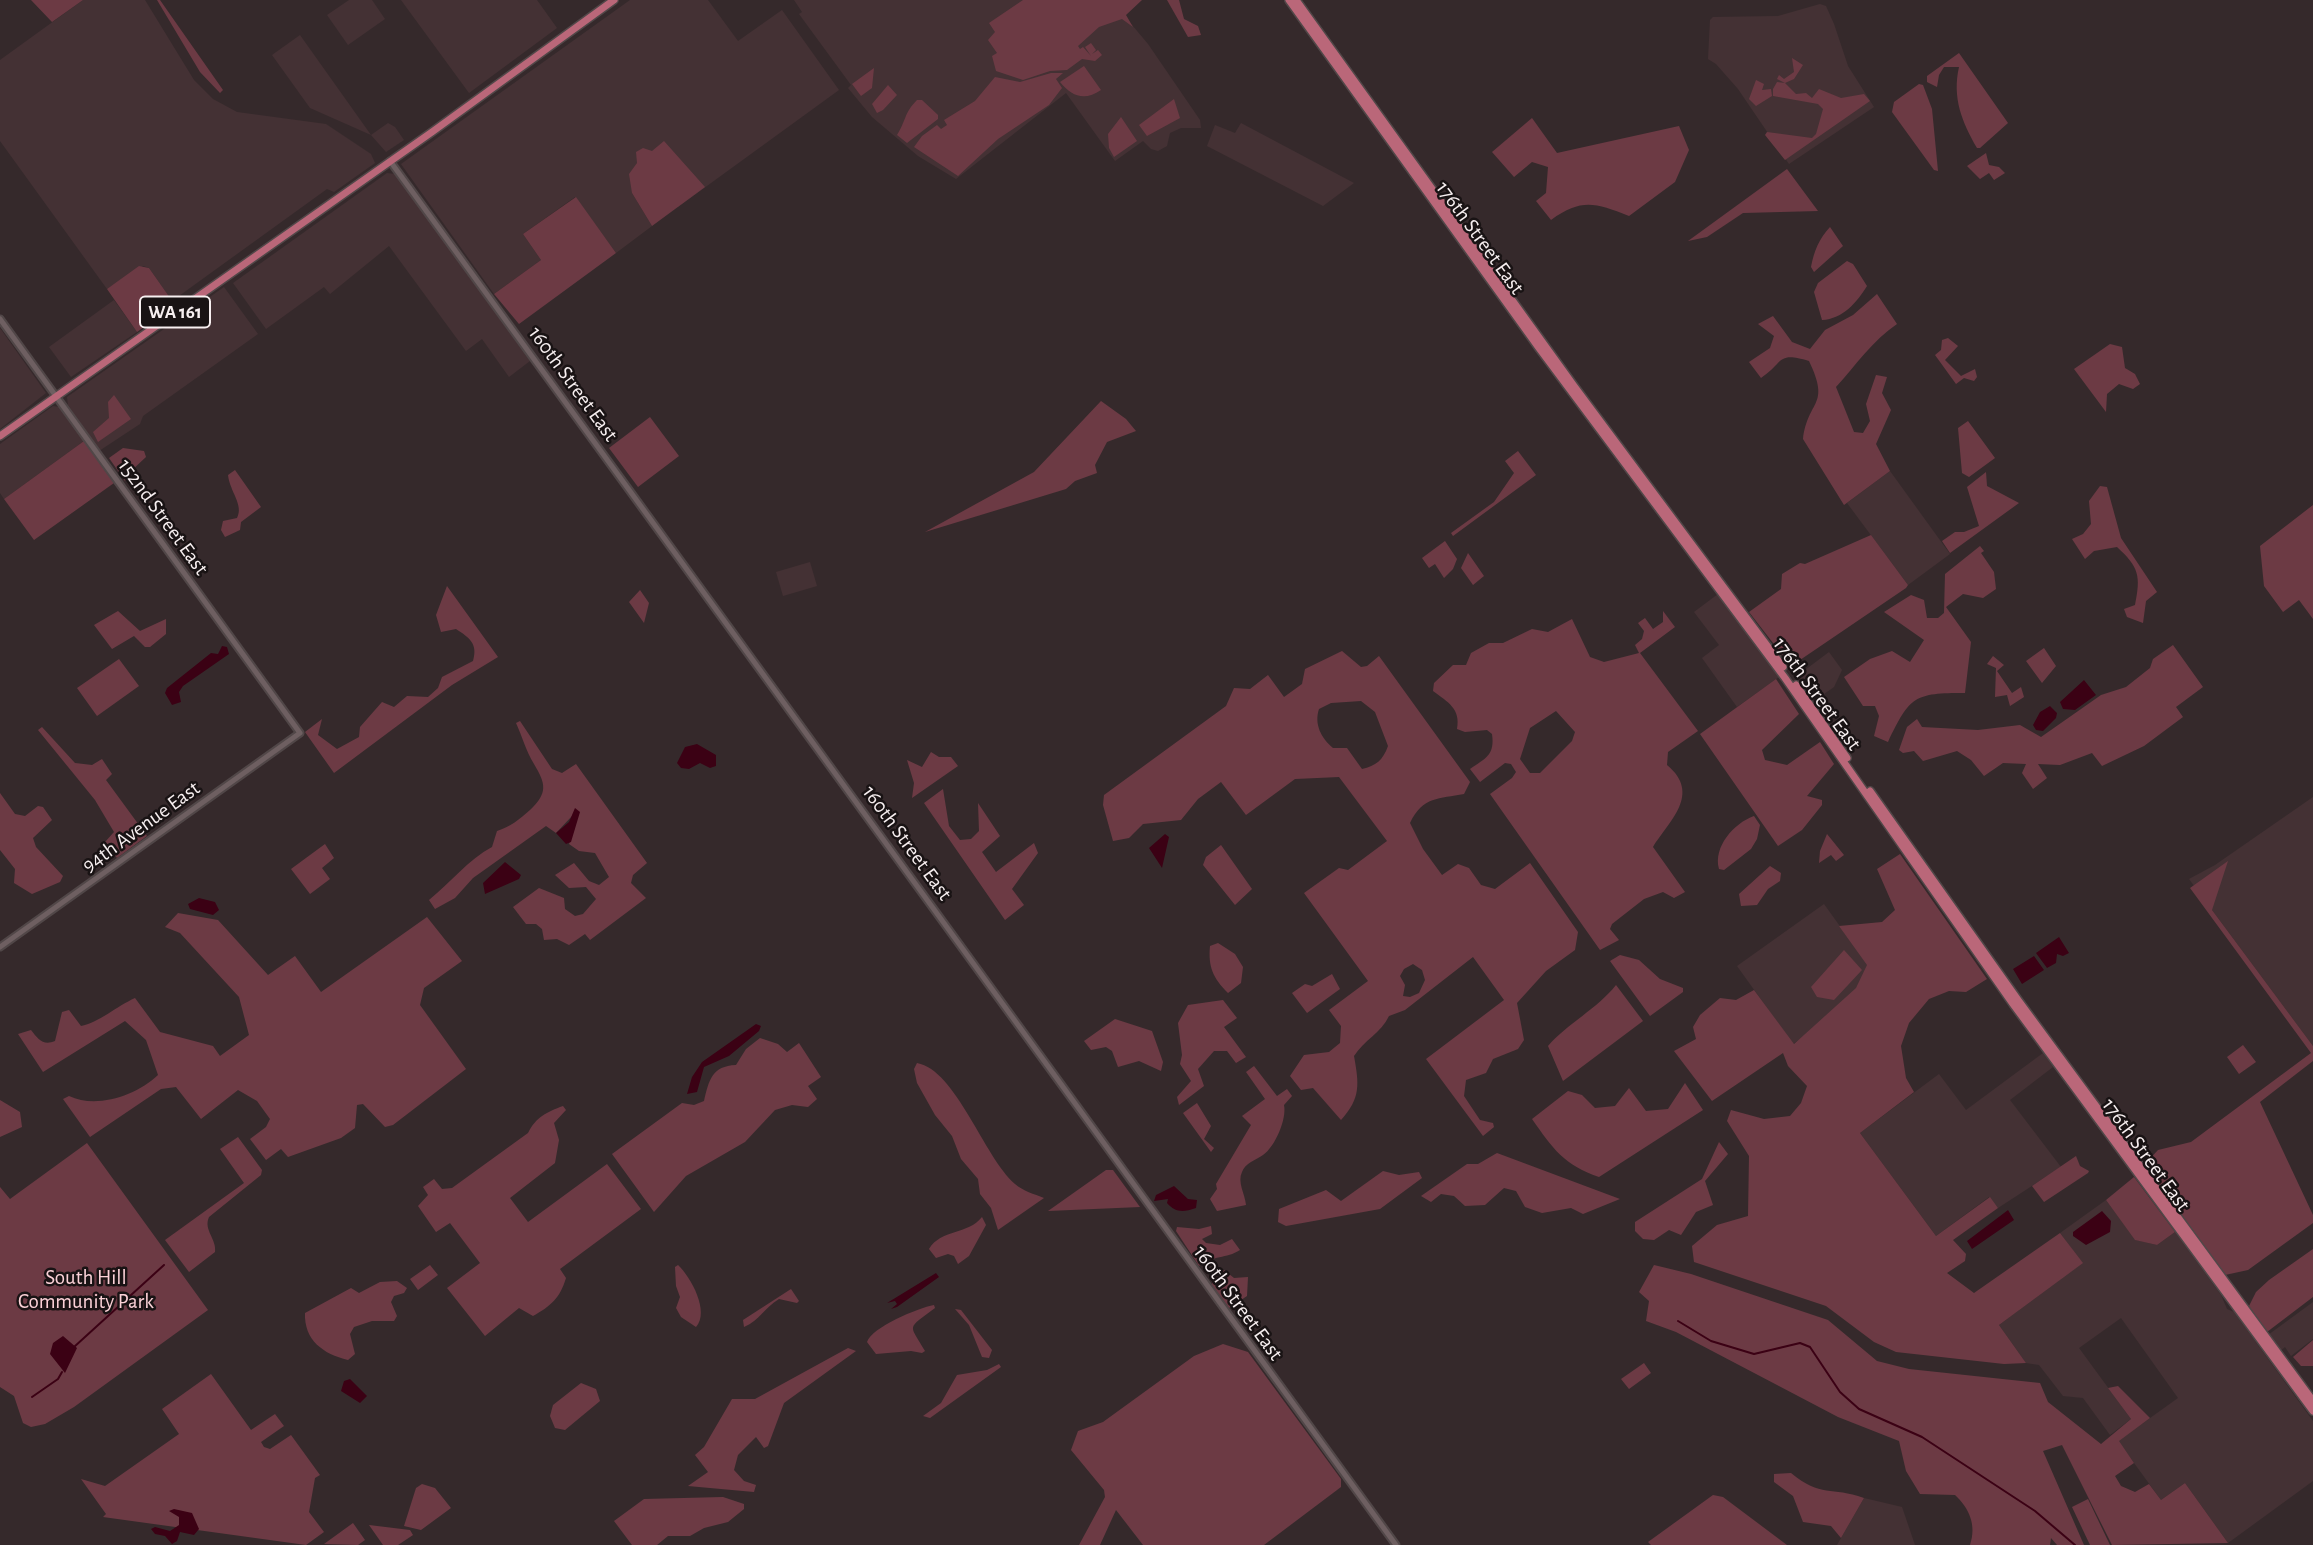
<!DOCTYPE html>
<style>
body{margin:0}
canvas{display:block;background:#35292b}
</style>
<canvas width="2313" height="1545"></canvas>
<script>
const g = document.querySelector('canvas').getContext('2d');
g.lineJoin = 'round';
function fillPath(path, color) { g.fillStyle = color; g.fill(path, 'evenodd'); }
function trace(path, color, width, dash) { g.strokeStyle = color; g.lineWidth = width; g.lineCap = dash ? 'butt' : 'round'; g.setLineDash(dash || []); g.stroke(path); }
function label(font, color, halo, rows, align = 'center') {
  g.font = font + ' "Alegreya Sans",sans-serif'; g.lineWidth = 5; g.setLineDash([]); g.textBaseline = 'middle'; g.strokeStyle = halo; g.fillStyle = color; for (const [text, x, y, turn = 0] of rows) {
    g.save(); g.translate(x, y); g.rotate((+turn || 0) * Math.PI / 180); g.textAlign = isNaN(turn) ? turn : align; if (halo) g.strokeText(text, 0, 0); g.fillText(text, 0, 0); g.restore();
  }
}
fillPath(new Path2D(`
 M83 0H145L194 80 213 99 237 112 326 124 371 154 375 163 334 192 327 189 172 301 149 268 143 266 107 289 0 141V60Z
 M349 0H372L385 19 348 45 327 15Z
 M401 0H537L557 28 469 93Z
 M630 0H708L738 41 782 10 839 90 678 207 637 163 632 193 652 226 616 253 575 197 523 234 541 260 494 294 401 164Z
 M794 0H1111L1148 44 1200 120 1201 128H1181L1170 133 1167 146 1158 151 1151 149 1143 141 1115 161 1066 93 956 179 918 156 872 117 848 88 851 85 799 14 802 12Z
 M1820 4 1826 6 1834 24 1848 66 1874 107 1789 164 1738 89 1716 64 1708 59 1710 20 1713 17 1778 16Z
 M300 35 371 135 388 123 395 127 404 140 386 152 371 135 310 108 272 55Z
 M1241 123 1354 183 1323 206 1207 146 1215 125 1235 133Z
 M387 173 395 174 530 361 509 377 482 339 466 351 389 246 330 294 324 287 266 329 233 283Z
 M224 287 258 334 143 416 140 424 99 451 68 405 67 397Z
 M114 300 137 332 71 377 49 347Z
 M0 328 46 393 0 429Z
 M53 406 59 407 84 441 4 499 0 493V444Z
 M1890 471 1950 554 1908 585 1847 503Z
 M810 562 817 586 783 596 776 572Z
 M1718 594 1779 677 1737 707 1702 658 1719 645 1694 612Z
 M1829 652 1842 670 1834 687 1814 701 1800 681 1801 673Z
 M2313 797V1046L2189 879 2215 865Z
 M1824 904 1880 982 1793 1044 1737 966Z
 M2043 1053 2053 1067 2010 1100 2061 1167 1998 1208 1989 1197 1936 1236 1860 1133 1939 1074 1966 1110Z
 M2106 1200 2136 1240 2157 1245 2175 1232 2221 1295 2227 1309 2234 1312 2313 1421V1481L2228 1543 2185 1483 2161 1500 2118 1441 2178 1398 2121 1318 2079 1348 2131 1419 2110 1435 2083 1398 2063 1396 2039 1365 2026 1363 1999 1325 2082 1263 2060 1233Z
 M2313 1302V1339L2291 1356 2285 1347 2280 1351 2268 1335Z
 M1864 1498 1902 1507 1915 1545H1837Z`), '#443134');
fillPath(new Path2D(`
 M31 0H83L52 22Z
 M157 0H160L223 90 220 93 200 72Z
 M1023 0H1142L1126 15 1133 27 1122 19 1099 27 1078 46 1080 49 1083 47 1091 56 1085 47 1091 43 1096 50 1092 54 1098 50 1102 55 1095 61 1082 59 1067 70 1050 71 1023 80 996 71 992 56 997 53 988 40 995 32 989 23Z
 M1167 0H1179L1184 19 1198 26 1201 35 1188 37Z
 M1959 53 2008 123 1980 148H1977C1962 122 1952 98 1959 67H1944L1939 75 1937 87 1927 82V76Z
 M1792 58 1803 65 1794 79 1785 83 1796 94 1806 93 1812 98 1819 89 1841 98 1864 94 1870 101 1785 160 1765 135 1767 132 1812 138 1816 134 1823 109 1818 104 1773 96V89L1777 82 1785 83 1777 79 1779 75 1784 79 1794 72Z
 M1084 66 1101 90C1085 101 1072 97 1060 82Z
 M874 68 872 88 861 96 852 84Z
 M1051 73H1063L1056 79 1062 88 1049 105 998 139 958 176 914 147 922 136 937 125 941 129 947 125 944 120 975 101 995 77 1020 82Z
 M1756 80 1764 84 1762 90 1771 89 1772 96 1756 106 1749 99Z
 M1919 84 1923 85 1932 109 1938 171 1934 170 1892 112 1894 102Z
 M888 85 897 95 883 110 877 113 872 104Z
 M1174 99 1180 118 1147 136 1139 125Z
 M917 100H922L938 115V119L907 143 897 135C906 121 904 113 917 100Z
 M1121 117 1137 141 1114 157 1109 148 1108 134Z
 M1532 118 1557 153 1679 126 1689 150 1675 182 1629 216C1595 203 1582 198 1551 220L1536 201 1546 193 1548 167 1532 162 1514 177 1492 152Z
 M664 141 705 187 652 226 632 193 629 174 637 163 636 152 643 148 652 151Z
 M1986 153 1989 165 1999 167 2005 173 1994 180 1989 173 1980 179 1967 166Z
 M1787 169 1818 211 1743 213 1707 237 1688 241Z
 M576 197 616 253 519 324 494 294 541 260 523 234Z
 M1830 227 1843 246 1814 272 1811 267C1814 251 1819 239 1830 227Z
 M1847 261 1853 264 1867 286C1857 302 1843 319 1822 320L1814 292 1818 283Z
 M139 266 149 268 175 305 137 332 107 289Z
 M1877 294 1897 324C1873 340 1856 365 1836 387L1854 432 1863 433 1870 421 1866 404 1876 375 1887 377 1882 393 1891 410 1876 444 1890 471 1844 505 1803 439C1808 399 1831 407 1809 361 1776 351 1784 363 1761 378L1749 362 1770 348 1774 336 1758 324 1773 316 1792 342 1810 349 1825 330 1853 315Z
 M1948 338 1958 346 1945 360 1961 376 1975 369 1977 377 1974 381 1964 378 1956 384 1935 355 1941 350 1942 340Z
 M2110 344 2122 347 2125 368 2135 374 2140 384 2133 389 2119 384 2107 394 2106 412 2074 369Z
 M114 395 131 419 98 442 93 432 109 418 108 402Z
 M1101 401 1126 419 1136 431 1107 442 1095 465 1097 473 1075 481 1066 489 925 532 1034 472Z
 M650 417 679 456 638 487 609 448Z
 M1968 421 1995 458 1969 477 1962 473 1958 428Z
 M84 441 114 483 34 540 4 499Z
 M123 448 144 451 146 457 131 471 125 481 109 458Z
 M1518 451 1536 475 1453 536 1451 533 1494 502 1514 473 1505 461Z
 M235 470 261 507 241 522 240 530 225 537 221 530 223 521 237 518C244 505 230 492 228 475Z
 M1986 472 1987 486 2019 503 1950 553 1942 541 1955 532H1964L1979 526 1967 487Z
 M2100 486 2107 487 2121 538 2157 592 2146 601 2143 623 2127 617 2124 609 2135 605C2141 576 2139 567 2117 547L2094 551 2085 559 2072 539 2083 534 2091 524 2089 501Z
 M2313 505V619L2299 600 2283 612 2264 586 2260 546Z
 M1871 535 1908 585 1906 588 1800 660 1787 661 1749 612 1781 589 1782 574 1800 563 1805 564Z
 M1445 541 1457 559 1453 569 1444 578 1435 564 1429 568 1422 558Z
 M1980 546 1984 551 1981 553 1994 572 1996 589 1983 598 1963 594 1946 607 1971 642 1965 693C1914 693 1910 696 1888 742L1874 736 1879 716 1875 706H1863L1844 677 1870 659 1892 651 1910 662 1924 640 1884 612 1911 595 1924 600 1927 618H1938L1944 613 1945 574Z
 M1468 553 1484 576 1473 585 1461 568Z
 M447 586 498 657 452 685 334 773 305 732 322 719 318 735 337 749 359 737 360 727 382 702 394 707 407 696 428 697 438 688 442 677 473 661C478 644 470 638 456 629L441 632 436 615Z
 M640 590 649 603 644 623 629 602Z
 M118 611 140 631 166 619V634L150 647H145L134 636 112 649 94 625Z
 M1663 611 1675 627 1640 653 1698 731 1668 752 1667 765C1702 794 1669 821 1653 847L1685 892 1674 898 1663 892 1644 899 1612 924 1610 929 1619 940 1600 950 1490 794 1512 778 1516 772 1511 764 1505 763 1480 782 1470 769C1486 758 1495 755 1492 734L1487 730 1465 732 1457 729C1461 709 1448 702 1433 691L1434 683 1453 665H1466L1471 653 1489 643H1503L1532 629 1548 632 1572 619 1590 657 1604 662 1639 653 1635 645 1642 639 1644 631 1638 623 1645 618 1653 629 1663 622ZM1556 711 1575 732 1572 741 1540 773H1530L1520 759 1530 728Z
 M2173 645 2203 687 2176 707 2183 717 2144 746 2102 766 2092 753 2060 765 2038 764 2047 778 2033 789 2022 773 2026 764 2003 763 1984 776 1971 760 1957 751 1923 761 1914 751 1903 753 1899 750 1907 727 1917 719 1922 727 1978 730 2020 725 2041 737 2101 695 2126 687 2150 668 2153 659Z
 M2044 648 2056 666 2042 683 2026 661Z
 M1342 651 1361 667 1367 666 1379 656 1470 782 1464 794C1439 799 1423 796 1410 823L1423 849 1442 875 1458 864 1469 868 1481 885 1495 889 1530 863 1578 932 1575 950 1546 971 1517 1003 1524 1040 1518 1049 1493 1059 1486 1073 1466 1080 1464 1096 1480 1120 1493 1123 1494 1127 1483 1136 1426 1059 1504 1000 1473 957 1405 1010 1389 1016C1381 1033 1364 1040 1354 1056 1359 1084 1361 1098 1341 1120L1313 1088 1301 1090 1290 1076 1304 1055 1329 1052 1340 1043 1341 1026 1329 1010 1368 981 1304 893 1339 868 1348 870 1387 841 1339 777 1295 779 1246 815 1221 782 1198 799 1181 820 1143 824 1129 838 1113 841 1103 805 1104 795 1226 706 1234 688 1250 689 1268 675 1284 697 1302 684 1305 669ZM1361 701 1375 712 1388 746C1383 760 1376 766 1362 769L1347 748H1333C1321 738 1314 724 1319 709L1331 703ZM1413 964 1422 970 1425 980 1419 993 1410 997 1403 996 1405 985 1400 976 1404 969Z
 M1993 656 2004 665 1997 671 2012 693 2021 687 2024 697 2010 706 2007 695 1995 697 1996 668 1987 664Z
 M119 659 139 686 97 716 77 688Z
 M1776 679 1799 714 1762 750 1765 760 1787 765 1820 742 1834 764 1807 796 1822 800V805L1802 830 1778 846 1700 734Z
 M520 721 552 769 562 773 576 764 647 863 633 875 631 883 646 898 590 940 585 934 569 945 557 939 544 940 542 929 536 924H526L513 907 539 888 564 898 565 909 575 916 583 914 596 899 586 887 569 888 555 875 574 863 589 881 599 885 609 877 595 853 579 851 569 844 575 827 573 815 556 833 546 826 473 878 455 898 435 909 429 900C450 883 469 859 492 847L497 831C510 827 520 819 530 810 548 793 546 784 534 764 526 751 522 736 516 723Z
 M42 727 75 763 92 765 102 759 112 774 106 780 147 836 117 858 105 842 114 832 95 800 38 730Z
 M931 752 939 757H951L958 766 912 798 914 783 907 760 922 767Z
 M943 789 949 826 960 840 971 839 979 831 978 803 1000 836 982 852 996 872 1034 843 1038 853 1012 889 1024 905 1005 920 924 803Z
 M0 793 15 814 25 816 38 806 43 807 52 820 33 838 36 847 63 876 60 882 32 894 14 883 15 869 0 850Z
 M1754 816 1760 825 1757 839 1751 849 1724 870 1719 869C1713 847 1734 823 1754 816Z
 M1827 834 1844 855 1836 861 1831 855 1819 863 1820 851Z
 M325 844 334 858 322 868 330 879 310 894 291 869Z
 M1221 845 1252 889 1235 905 1203 865 1206 857Z
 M1900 854 1987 979 1966 992 1949 991 1929 999 1909 1023 1901 1046 1906 1078 1914 1092 1860 1133 1936 1236 1990 1197 1998 1208 1953 1240 1966 1254 1965 1261 1947 1273 1974 1293 2060 1233 2083 1263 1999 1325 2026 1363 2004 1364 1896 1352 1874 1342 1826 1306 1694 1262 1692 1246 1717 1225 1748 1216 1749 1156 1727 1121 1731 1110 1764 1119 1790 1116 1801 1103 1807 1086 1788 1066 1783 1053 1712 1101 1674 1051 1696 1039 1693 1027 1700 1015 1720 998 1736 1000 1754 990 1794 1044 1856 988 1867 965 1839 926 1882 922 1895 910 1877 869Z
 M2228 861 2212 910 2313 1046V1061L2260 1102 2313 1215V1223L2248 1270 2225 1275 2145 1164 2158 1150 2191 1142 2311 1053 2190 888Z
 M1770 866 1781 873 1780 881 1768 889 1757 905 1741 906 1739 894Z
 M178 913 218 920 268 975 295 956 321 992 427 917 462 961 424 988 420 1005 466 1069 393 1125 385 1127 363 1104 357 1105 355 1128 341 1138 288 1157 281 1149 266 1160 250 1139 266 1127 270 1119 257 1101 238 1090 201 1119 176 1087 161 1089 90 1137 63 1099 69 1096C96 1109 136 1096 158 1075L146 1040 125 1021 43 1072 18 1034 31 1030C38 1039 43 1046 55 1041L62 1012 69 1010 81 1026C98 1023 117 1006 135 998L160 1032 213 1046 220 1056 249 1035 239 997 180 933 165 927Z
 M1218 943 1235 954 1243 967 1241 983 1228 993C1213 978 1208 967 1210 946Z
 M1844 950 1862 970 1834 1000 1817 997 1811 987Z
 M1620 955 1639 960 1660 979 1683 988V992L1650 1016 1610 961Z
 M1332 974 1340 989 1307 1013 1292 993 1305 984 1312 986Z
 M1616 985 1643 1021 1563 1081 1548 1046C1568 1023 1597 1009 1616 985Z
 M1223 1000 1237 1018 1224 1027 1246 1057 1236 1063 1227 1051H1214L1198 1069 1204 1086 1179 1105 1177 1097 1191 1081 1180 1064 1182 1055 1178 1023 1188 1005Z
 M1115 1019 1152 1031 1163 1062 1161 1071 1139 1061 1118 1067 1112 1051 1106 1047 1091 1050 1084 1041Z
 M760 1038 778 1044 787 1052 799 1043 821 1077 808 1086 817 1099 808 1107 792 1105 775 1110 745 1142 686 1176 654 1212 612 1154 682 1103 694 1105 704 1101C709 1080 712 1066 736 1065L746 1049Z
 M2243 1045 2256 1062 2239 1074 2227 1057Z
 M917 1063C956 1070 984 1157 1015 1184 1023 1191 1034 1194 1044 1198L998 1230 991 1208 980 1194 978 1179 961 1159 952 1136 935 1115 917 1083 914 1069Z
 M1254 1066 1277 1096 1287 1089 1292 1096 1284 1105C1287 1119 1275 1147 1263 1155 1256 1160 1245 1163 1242 1172 1237 1182 1245 1194 1246 1205L1217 1211 1210 1199 1217 1189 1216 1184 1251 1125 1242 1116 1265 1099 1246 1072Z
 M1685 1083 1703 1110 1599 1177C1564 1165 1553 1149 1532 1119L1568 1091 1582 1095 1595 1108 1615 1106 1629 1088 1646 1111 1668 1109Z
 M0 1100 20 1112 22 1127 0 1137Z
 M1197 1103 1211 1126 1204 1139 1214 1148 1211 1152 1183 1113Z
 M563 1106 566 1110 554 1123 559 1140 555 1163 510 1198 528 1222 607 1164 641 1209 560 1269 566 1278C560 1298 551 1306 533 1316L519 1308 485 1336 447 1288 480 1263 450 1223 436 1232 418 1206 428 1195 423 1187 434 1179 442 1189 452 1188 528 1133C536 1117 547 1112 563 1106Z
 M238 1137 262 1170 261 1175 209 1217C203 1230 217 1239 215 1252L189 1272 165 1240 244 1183 220 1149Z
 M1719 1142 1728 1154 1705 1181 1713 1205 1696 1212 1681 1235 1669 1230 1654 1240 1643 1239 1635 1231V1222L1702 1179Z
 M87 1143 208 1310 74 1407 45 1424 31 1427 23 1423 14 1396 0 1387V1187L10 1199Z
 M1497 1153 1620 1199 1583 1214 1571 1208 1542 1213 1525 1207 1516 1191 1504 1188 1485 1205 1465 1206 1454 1196 1441 1194 1431 1202 1421 1196 1467 1164H1478Z
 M2076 1156 2080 1166 2089 1171 2088 1173 2044 1202 2032 1186Z
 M1106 1170H1113L1140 1207 1048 1211Z
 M1383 1171 1399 1175 1419 1172 1422 1178 1380 1209 1286 1226 1278 1222 1279 1209 1326 1190 1341 1201Z
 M2134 1177 2175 1232 2157 1245 2135 1240 2106 1200Z
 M982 1217 986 1225 969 1256 958 1264 954 1256 948 1254 936 1258 929 1249C941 1229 968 1235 982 1217Z
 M1211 1226 1212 1234 1202 1239 1206 1243 1220 1245 1232 1239 1240 1250C1226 1259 1213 1255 1199 1266L1176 1231 1177 1227 1199 1229Z
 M2313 1249V1297L2267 1332 2249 1306 2256 1292 2269 1280Z
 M430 1265 438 1275 418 1290 410 1279Z
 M678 1265C691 1277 710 1312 696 1327L681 1317 676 1308 680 1297 676 1286 675 1267Z
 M1654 1265 1691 1274 1828 1320 1877 1361 1909 1369 2040 1383 2048 1402 2101 1444 2131 1419 2108 1388 2118 1386 2150 1418 2119 1441 2134 1463 2115 1476 2121 1486 2135 1492 2149 1484 2161 1500 2185 1483 2228 1543 2112 1545 2062 1445 2043 1451 2084 1545H2057L2051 1538 2050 1545H1970C1977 1525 1969 1508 1955 1495L1920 1494 1906 1471 1899 1441 1838 1417 1676 1332 1646 1321 1649 1301 1639 1292Z
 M1224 1270 1234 1278 1248 1277 1247 1296 1229 1308 1212 1285 1213 1277Z
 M397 1281 407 1288 404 1293 394 1296 391 1302 397 1316 394 1321H372L354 1327 350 1334 355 1354 348 1360C323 1354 304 1340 305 1313L351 1288 359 1293 380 1282Z
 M791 1289 799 1301 797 1303 779 1299C764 1308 760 1320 744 1327L743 1320Z
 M934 1305 935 1308C906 1330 909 1323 925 1351L922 1353 911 1351 876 1354 867 1342C872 1327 918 1308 934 1305Z
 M955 1309 961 1310 992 1350 989 1358 982 1357 969 1325Z
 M2313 1340V1366H2301L2293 1357Z
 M1223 1344 1248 1352 1341 1479V1487L1264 1545H1143L1116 1510 1100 1545H1079L1105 1497 1104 1490 1071 1450 1078 1431 1103 1422 1194 1356Z
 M848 1348 856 1351 784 1403 768 1446 764 1448 756 1437 738 1455 734 1470 744 1481 756 1485 754 1492 688 1486 708 1472 695 1455 704 1447 732 1399H755Z
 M1644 1363 1651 1373 1629 1389 1621 1379Z
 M999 1364 1001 1367 930 1418 923 1416 941 1403 957 1375 987 1370Z
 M211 1374 251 1430 275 1414 284 1426 261 1442 264 1447 270 1449 291 1435 320 1475 315 1478 309 1512 324 1532 306 1545 103 1517 106 1514 81 1479 105 1486 179 1434 162 1409Z
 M581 1383 596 1389 600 1401 565 1430 555 1428 550 1416 553 1405Z
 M1791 1473C1821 1498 1831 1486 1864 1498L1841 1538 1831 1526 1803 1522 1793 1496 1774 1482V1474Z
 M422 1484 435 1488 451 1508 421 1530 404 1526 416 1488Z
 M1713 1495 1723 1497 1787 1545H1651L1648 1542Z
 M723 1497 744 1504V1509L728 1522 704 1528 690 1536H668L657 1545H632L614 1521 644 1499Z
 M2088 1499 2110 1545H2090L2072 1507Z
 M353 1523 365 1540 358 1545 324 1544Z
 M369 1525 410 1530 413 1535 398 1545H383Z`), '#6c3a44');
fillPath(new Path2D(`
 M222 646 227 647 229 654 183 686 179 692 181 702 172 705 165 693 167 688 211 653 218 654Z
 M2084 680 2096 695 2075 710 2063 709 2060 702Z
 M2050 706 2057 713 2056 718 2043 731 2036 730 2033 725 2040 712Z
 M697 744 716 755V766L710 768 700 763 689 769 681 768 677 763 685 747Z
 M575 808 580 812 571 842 566 844 556 833 569 822Z
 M1165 834 1169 837 1162 868 1149 848Z
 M505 862 521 875 519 879 485 894 483 883Z
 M199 898 215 902 219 910 213 915 190 909 188 904Z
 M2059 937 2069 953 2063 956 2057 954 2056 963 2047 968 2036 953Z
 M2034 956 2044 970 2022 984 2013 969Z
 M756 1024 761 1026 759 1031 729 1056 704 1067 697 1092 687 1094 692 1077 702 1062Z
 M1174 1186 1188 1199 1197 1200 1196 1208C1182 1213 1175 1212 1167 1203L1168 1199 1154 1201 1156 1195Z
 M2008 1210 2014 1220 1972 1249 1967 1241Z
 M2102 1211 2111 1221 2110 1232 2086 1245 2073 1236V1232Z
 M936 1273 939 1277 897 1307 891 1309 897 1304 895 1301 887 1303Z
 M63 1336 77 1348 65 1373 50 1354 53 1343Z
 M350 1379 367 1396 360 1403 341 1391 344 1381Z
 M174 1509 192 1513 199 1529 194 1535 180 1532 177 1541 172 1544 165 1536 155 1534 151 1529 155 1527 170 1531 179 1525V1517L169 1511Z`), '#3b0114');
trace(new Path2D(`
 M1678 1321 1711 1341 1754 1354 1800 1343 1810 1347 1840 1392 1859 1409 1922 1437 2035 1511 2075 1545
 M74 1347 164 1265
 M32 1397 58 1379 62 1372`), '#3b0114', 2);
const secondary = new Path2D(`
 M390 161 1396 1545
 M0 319 300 733 0 947`);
const primary = new Path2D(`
 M1289 0 1539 348 1785 678 2013 1004 2313 1411
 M1296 0 1574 386 1783 667
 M0 436 432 132 614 0
 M1796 685 1847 758
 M1870 791 2018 1000 2313 1401`);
trace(secondary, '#514748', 9);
trace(primary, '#514748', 10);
trace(secondary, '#6e5f61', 5);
trace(primary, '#ba6779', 7);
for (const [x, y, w] of [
 [175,312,70]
]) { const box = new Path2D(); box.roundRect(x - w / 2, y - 15.5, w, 31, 5); g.fillStyle = '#191314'; g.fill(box); trace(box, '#f7eff0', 2); }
label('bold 19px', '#f7eff0', null, [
 ["WA 161",175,312]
]);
label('21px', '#f7eff0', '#191314', [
 ["176th Street East",1480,238,54],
 ["160th Street East",573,384,54],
 ["152nd Street East",163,517,54],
 ["176th Street East",1817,694,54],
 ["94th Avenue East",141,827,-36],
 ["160th Street East",907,843,54],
 ["176th Street East",2146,1155,54],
 ["160th Street East",1238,1303,54]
]);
label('21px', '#fbd1d7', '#191314', [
 ["South Hill",86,1278],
 ["Community Park",86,1302]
]);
</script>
